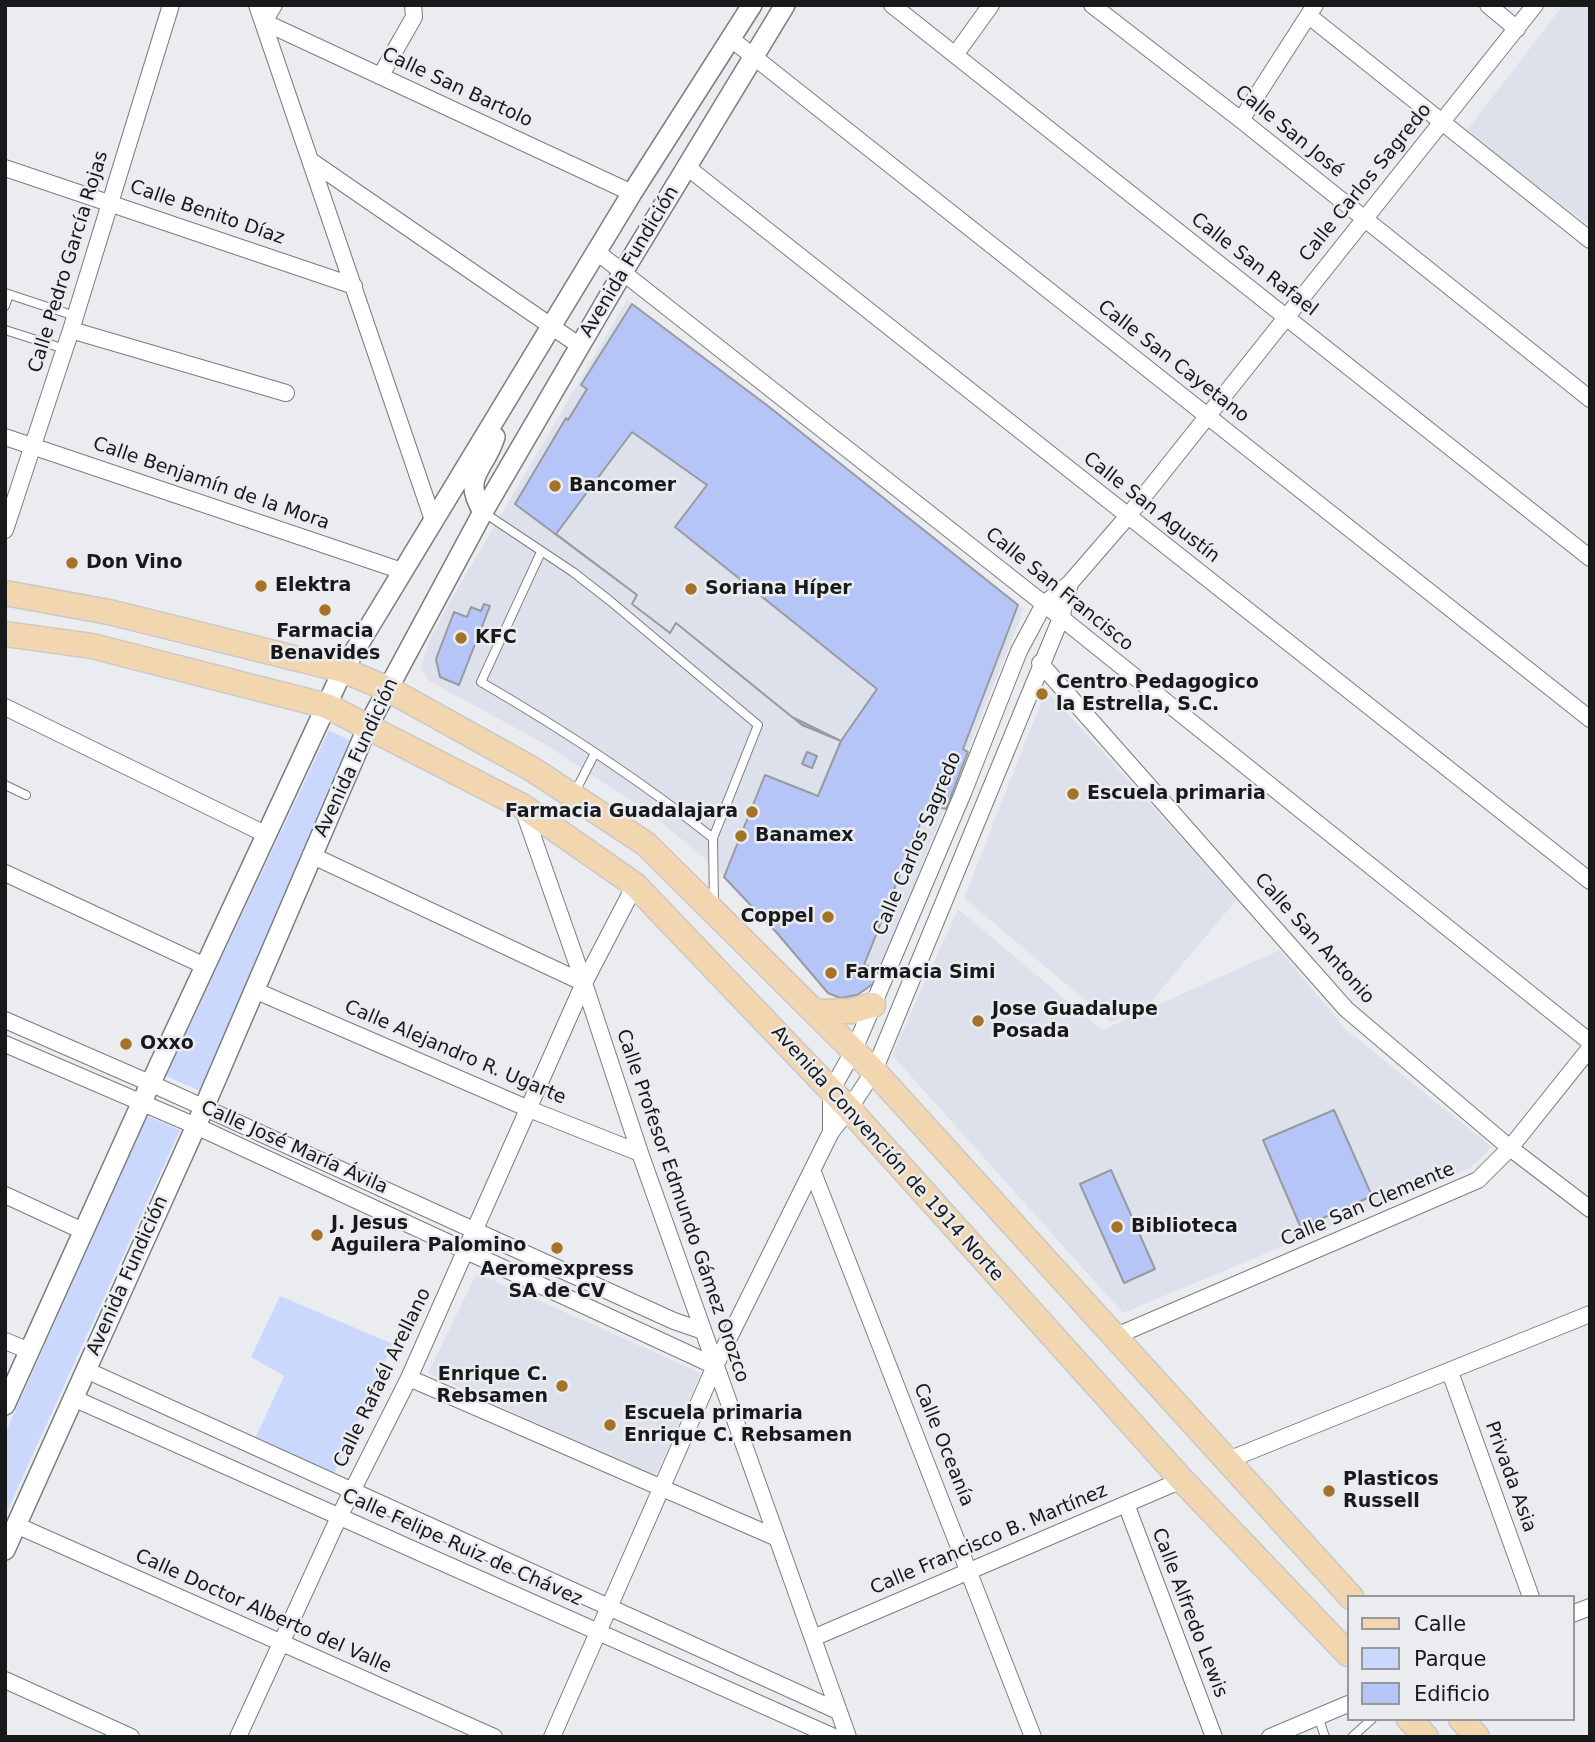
<!DOCTYPE html>
<meta charset="utf-8">
<style>
body{margin:0}
#map{position:relative;width:1595px;height:1742px;overflow:hidden;background:#ebecef;font-family:"DejaVu Sans",sans-serif}
canvas{display:block}
.frame{position:absolute;inset:0;border:7px solid #18191a;pointer-events:none}
.legend{position:absolute;left:1347px;top:1595px;width:228px;height:126px;box-sizing:border-box;background:#ebecef;border:2px solid #97989a;margin:0;padding:9px 12px;list-style:none;font-size:21px;color:#18191a}
.legend li{display:flex;align-items:center;gap:14px;height:35px}
.legend b{width:35px;border:2px solid #97989a}
</style>
<div id="map">
<canvas width="1595" height="1742"></canvas>
<div class="frame"></div>
<ul class="legend">
<li><b style="height:9px;background:#f2d6b0"></b>Calle</li>
<li><b style="height:19px;background:#cbd8fe"></b>Parque</li>
<li><b style="height:19px;background:#b5c5f8"></b>Edificio</li>
</ul>
</div>
<script>
const g = document.querySelector('canvas').getContext('2d');
g.lineJoin = 'round';
function fillPath(path, color) { g.fillStyle = color; g.fill(path, 'evenodd'); }
function trace(path, color, width, dash) { g.strokeStyle = color; g.lineWidth = width; g.lineCap = dash ? 'butt' : 'round'; g.setLineDash(dash || []); g.stroke(path); }
function label(font, color, halo, rows, align = 'center') {
  g.font = font + ' "DejaVu Sans",sans-serif'; g.lineWidth = 5; g.setLineDash([]); g.textBaseline = 'middle'; g.strokeStyle = halo; g.fillStyle = color; for (const [text, x, y, turn = 0] of rows) {
    g.save(); g.translate(x, y); g.rotate((+turn || 0) * Math.PI / 180); g.textAlign = isNaN(turn) ? turn : align; if (halo) g.strokeText(text, 0, 0); g.fillText(text, 0, 0); g.restore();
  }
}
fillPath(new Path2D(`
 M1563 5H1590V226L1466 132Z
 M627 300 768 406 1024 609 878 975 873 984 857 995 840 998 828 993 777 933 713 865 652 815 545 744 429 681 421 668 430 639 444 612Z
 M1046 690 1237 899 1145 1009 1111 1022 964 898Z
 M958 909 1102 1030 1280 950 1344 1028 1492 1147 1470 1168 1123 1313 892 1055Z
 M477 1273 701 1373 655 1477 428 1373Z`), '#dde1eb');
fillPath(new Path2D(`
 M329 730 357 744 200 1091 166 1076Z
 M147 1116 180 1130 5 1516V1434Z
 M280 1296 393 1344 333 1476 255 1439 284 1376 251 1357Z`), '#cbd8fe');
const building = new Path2D(`
 M632 304 768 406 1018 605 963 749 968 752 946 809 937 807 935 812 926 809 864 965 880 968 878 975 873 984 857 995 840 998 828 993 777 933 724 877 765 775 818 796 841 741 802 725 676 623 670 633 632 604 637 595 515 504 566 418 568 420 587 389 581 385Z
 M632 432 707 485 675 527 877 689 841 741 792 717 676 623 670 633 632 604 637 595 556 534Z
 M484 604 490 606 459 685 440 677 436 659 454 612 467 617 471 607 481 611Z
 M807 752 817 756 812 768 802 764Z
 M1334 1110 1372 1196 1301 1228 1263 1140Z
 M1111 1170 1155 1269 1124 1283 1080 1184Z`);
fillPath(building, '#b5c5f8');
trace(building, '#999a9d', 2);
const service = new Path2D(`
 M5 293 75 316
 M5 306 9 294
 M5 330 65 349
 M483 512 573 572 609 600 758 725 713 838 714 904
 M541 552 481 682C562 729 640 780 713 838
 M5 785 26 795
 M574 794 595 753
 M1318 1716 1325 1737
 M1352 1737 1372 1719`);
const minor = new Path2D(`
 M257 5 433 520
 M274 5 264 22 632 193
 M892 5 1590 558
 M1092 5 1241 120 1590 399
 M1488 5 1517 29
 M1309 16 1590 240
 M730 38 1590 719
 M955 55 991 5
 M381 75 414 17 413 5
 M1241 120 1315 5
 M311 161 580 346
 M687 167 1590 881
 M5 168 354 286
 M597 252 1044 604 1590 1042
 M71 330 286 393
 M5 437 402 571
 M5 530 71 330 171 5
 M1040 663 1346 1009 1510 1148 1590 1209
 M5 707 265 834
 M522 806 584 983 640 1153 848 1737
 M311 855 584 983
 M5 873 205 966
 M254 990 529 1109 640 1153
 M5 1020 152 1084 674 1321 703 1331
 M5 1044 196 1126 715 1366
 M831 1132V1091L854 1050 963 793 1019 651 1044 604 1070 583 1128 516 1535 5
 M812 1170 1033 1737
 M5 1195 83 1231
 M1116 1336 1478 1180 1510 1148 1590 1048
 M5 1341 30 1351
 M86 1370 838 1711
 M1450 1372 1531 1597
 M409 1378 777 1538
 M73 1398 834 1737
 M1228 1460 1590 1314
 M1126 1504 1214 1737
 M16 1525 494 1737
 M1572 1614 1590 1607
 M813 1638 1182 1480
 M5 1680 131 1737
 M238 1737 339 1517 409 1378 584 983 635 885
 M552 1737 715 1366 831 1132 849 1109 874 1071 1061 618 1070 583
 M1270 1737 1348 1704`);
const tertiary = new Path2D(`
 M483 512C461 475 484 472 495 437
 M5 1405 141 1104 343 670 632 193 752 5
 M5 1550 196 1126 368 726 483 512 623 272 785 5`);
const primary = new Path2D(`
 M5 593 109 612 343 670 388 689 532 769 646 844 874 1071 1351 1597
 M5 634 92 646 327 706 522 806 635 885 849 1109 1182 1480 1348 1654
 M817 1012 852 1011 873 1005
 M1409 1719 1426 1737
 M1461 1719 1477 1737`);
trace(service, '#7b7c7f', 10);
trace(minor, '#7b7c7f', 18);
trace(tertiary, '#7b7c7f', 22);
trace(primary, '#c8c8c8', 27);
trace(service, '#fff', 8);
trace(minor, '#fff', 16);
trace(tertiary, '#fff', 19);
trace(primary, '#f2d6b0', 24);
for (const [x, y, r, color] of [
 [555,486,7,"#a47328"],
 [72,563,7,"#a47328"],
 [261,586,7,"#a47328"],
 [691,589,7,"#a47328"],
 [325,610,7,"#a47328"],
 [461,638,7,"#a47328"],
 [1042,694,7,"#a47328"],
 [1073,794,7,"#a47328"],
 [752,812,7,"#a47328"],
 [741,836,7,"#a47328"],
 [828,917,7,"#a47328"],
 [831,973,7,"#a47328"],
 [978,1021,7,"#a47328"],
 [126,1044,7,"#a47328"],
 [1117,1227,7,"#a47328"],
 [317,1235,7,"#a47328"],
 [557,1248,7,"#a47328"],
 [562,1386,7,"#a47328"],
 [610,1425,7,"#a47328"],
 [1329,1491,7,"#a47328"]
]) { const dot = new Path2D(); dot.arc(x, y, r, 0, 2 * Math.PI); g.fillStyle = color; g.fill(dot); trace(dot, '#ebecef', 2.5); }
label('19px', '#18191a', '#ebecef', [
 ["Calle San Bartolo",457,88,25],
 ["Calle San José",1289,132,39],
 ["Calle Carlos Sagredo",1366,183,-51],
 ["Calle Benito Díaz",207,213,19],
 ["Calle Pedro García Rojas",69,262,-73],
 ["Avenida Fundición",630,262,-59],
 ["Calle San Rafael",1254,265,38],
 ["Calle San Cayetano",1173,362,38],
 ["Calle Benjamín de la Mora",211,484,19],
 ["Calle San Agustín",1151,508,38],
 ["Calle San Francisco",1059,590,39],
 ["Avenida Fundición",357,758,-65],
 ["Calle Carlos Sagredo",918,844,-67],
 ["Calle San Antonio",1314,939,48],
 ["Calle Alejandro R. Ugarte",455,1053,23],
 ["Calle José María Ávila",294,1148,24],
 ["Avenida Convención de 1914 Norte",887,1154,48],
 ["Calle San Clemente",1368,1205,-23],
 ["Calle Profesor Edmundo Gámez Orozco",682,1206,71],
 ["Avenida Fundición",128,1276,-66],
 ["Calle Rafaél Arellano",383,1378,-64],
 ["Calle Oceanía",943,1445,68],
 ["Privada Asia",1510,1477,70],
 ["Calle Francisco B. Martínez",989,1540,-23],
 ["Calle Felipe Ruiz de Chávez",462,1548,24],
 ["Calle Doctor Alberto del Valle",263,1612,24],
 ["Calle Alfredo Lewis",1189,1613,69]
]);
label('bold 19px', '#18191a', '#ebecef', [
 ["Bancomer",569,486],
 ["Don Vino",86,563],
 ["Elektra",275,586],
 ["Soriana Híper",705,589],
 ["Farmacia",325,632,"center"],
 ["Benavides",325,654,"center"],
 ["KFC",475,638],
 ["Centro Pedagogico",1056,683],
 ["la Estrella, S.C.",1056,705],
 ["Escuela primaria",1087,794],
 ["Farmacia Guadalajara",738,812,"right"],
 ["Banamex",755,836],
 ["Coppel",814,917,"right"],
 ["Farmacia Simi",845,973],
 ["Jose Guadalupe",992,1010],
 ["Posada",992,1032],
 ["Oxxo",140,1044],
 ["J. Jesus",331,1224],
 ["Aguilera Palomino",331,1246],
 ["Biblioteca",1131,1227],
 ["Aeromexpress",557,1270,"center"],
 ["SA de CV",557,1292,"center"],
 ["Enrique C.",548,1375,"right"],
 ["Rebsamen",548,1397,"right"],
 ["Escuela primaria",624,1414],
 ["Enrique C. Rebsamen",624,1436],
 ["Plasticos",1343,1480],
 ["Russell",1343,1502]
], 'left');
</script>
